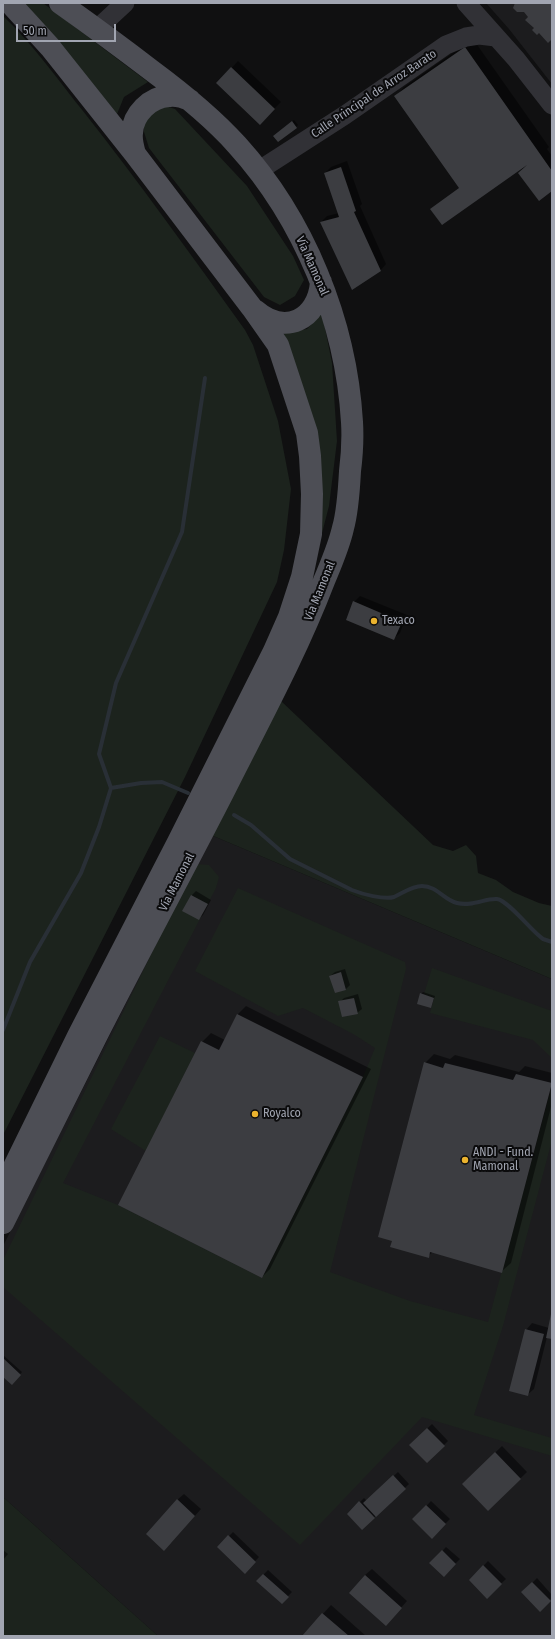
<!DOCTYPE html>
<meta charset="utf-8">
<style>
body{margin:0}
#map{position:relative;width:555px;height:1639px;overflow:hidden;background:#101011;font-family:"Fira Sans Condensed",sans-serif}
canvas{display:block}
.frame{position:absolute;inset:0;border:4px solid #a1a5b1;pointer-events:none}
.scale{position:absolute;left:16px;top:24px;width:100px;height:18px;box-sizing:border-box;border:2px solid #a1a5b1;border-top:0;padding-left:5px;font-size:12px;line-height:14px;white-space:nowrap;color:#a1a5b1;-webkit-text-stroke:3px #0b0b0c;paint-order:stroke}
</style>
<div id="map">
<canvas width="555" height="1639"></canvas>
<div class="frame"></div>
<div class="scale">50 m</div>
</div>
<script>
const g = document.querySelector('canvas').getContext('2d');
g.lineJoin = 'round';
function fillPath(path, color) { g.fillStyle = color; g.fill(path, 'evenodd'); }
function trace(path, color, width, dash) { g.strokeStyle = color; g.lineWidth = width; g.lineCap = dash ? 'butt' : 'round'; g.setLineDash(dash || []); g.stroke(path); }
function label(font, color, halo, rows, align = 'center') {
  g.font = font + ' "Fira Sans Condensed",sans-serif'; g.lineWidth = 4; g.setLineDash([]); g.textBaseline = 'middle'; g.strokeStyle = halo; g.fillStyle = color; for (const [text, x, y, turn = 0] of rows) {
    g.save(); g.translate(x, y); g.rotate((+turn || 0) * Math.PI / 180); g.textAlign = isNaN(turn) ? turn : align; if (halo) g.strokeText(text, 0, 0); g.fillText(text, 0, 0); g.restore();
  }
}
fillPath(new Path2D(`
 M486 3H552V84L509 29Z
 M211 835 552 979V1636H158L3 1497V1246Z`), '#1c1c1e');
fillPath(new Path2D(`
 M25 3H43L148 82 124 97 115 119Z
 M3 16C33 44 57 79 83 111 139 182 192 256 245 330L253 345 278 421 291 489 284 550 277 582 185 777 3 1135Z
 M163 105 175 109 247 186 293 256 304 280 295 296 280 305 264 297 149 148 144 132V120Z
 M322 313 332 363 337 441 329 506 301 615 317 502 274 334 307 329Z
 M281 701 433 845 453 851 466 845 476 856 478 873 496 880 513 892 539 903 552 906V979L211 835Z
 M195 864 209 865 219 877 216 888 63 1183 118 1205 262 1278 363 1077 375 1048 355 1035 303 1008 278 1016 195 971 238 888 405 962 406 969 330 1272 410 1301 488 1322 552 1086V1140L503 1326 474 1415 552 1438V1456L422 1417 300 1545 3 1287V1260Z
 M432 968 552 1011V1058L533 1040 430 1013 434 998 424 994Z
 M160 1036 195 1053 146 1151 111 1129Z
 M3 1497 158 1636H3Z`), '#1c231d');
fillPath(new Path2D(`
 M473 39 549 147 547 149 552 156V190L519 173 524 166 460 188 396 96 404 87Z
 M238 61 281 102 260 123 218 83Z
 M294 120 298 125 296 127 277 134Z
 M347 161 362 204 360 206 386 264 380 271 321 222 327 216 339 213 325 173 331 167Z
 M360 596 407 615 400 633 393 639 354 602Z
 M196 891 211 900 203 915 199 919 192 895Z
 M345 969 350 985 346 989 336 992 330 976 335 972Z
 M423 992 435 996 431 1007 421 994Z
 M358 994 362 1009 357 1013 340 1002 344 998Z
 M246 1006 371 1069 270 1269 262 1277 202 1042 211 1033 225 1040 238 1014Z
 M434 1054 450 1059 455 1055 519 1072 525 1066 552 1073V1103L511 1263 502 1271 433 1252 428 1256 425 1063Z
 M552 1316V1338L547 1337 534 1389 527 1395 526 1330 532 1323 549 1328Z
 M3 1355 22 1372 12 1384 3 1376Z
 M432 1424 448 1441 427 1462 410 1445Z
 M502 1446 527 1472 488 1510 463 1484Z
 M398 1472 409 1484 362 1529 348 1514 364 1498 367 1501Z
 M184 1494 201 1509 171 1543 177 1500Z
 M431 1501 450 1519 432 1537 414 1519Z
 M233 1532 259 1557 245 1572 218 1547Z
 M446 1547 460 1559 444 1575 431 1563Z
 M3 1550 8 1554 3 1560Z
 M488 1561 506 1579 487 1597 470 1580Z
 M372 1569 407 1601 392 1618 365 1575Z
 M268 1570 292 1592 281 1603 257 1581Z
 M537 1578 552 1595V1598L540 1610 523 1592Z
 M331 1605 366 1636H303Z`), '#0007');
trace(new Path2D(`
 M111 788 141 783 162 782 188 793
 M234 815 251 825 290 859 352 890C362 894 384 900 394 897 403 893 412 886 422 886 437 886 444 900 457 903 472 907 485 898 497 899 509 901 531 931 543 939 546 940 549 941 552 942
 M3 1030 30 962 81 873 99 827 111 788 99 754 116 683 182 532 205 378`), '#292f36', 4);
fillPath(new Path2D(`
 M515 3H552V39L548 43 539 33 537 35 532 30 534 28 525 20 528 17 524 12H517L513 8Z
 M465 47 552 171V191L539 201 518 173 527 165 442 225 430 209 459 188 394 96Z
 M231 67 275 109 260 125 216 83Z
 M292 121 297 128 278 142 273 136Z
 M341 167 356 211 354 212 381 271 352 290 320 222 339 217 324 173Z
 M353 601 402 622 394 640 346 620Z
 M191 895 208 904 199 920 182 911Z
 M341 972 346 990 335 993 329 976Z
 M420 993 434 998 431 1008 417 1004Z
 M354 998 358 1014 342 1017 338 1001Z
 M237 1014 363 1077 262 1278 118 1205 201 1041 219 1050Z
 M424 1062 443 1068 445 1063 513 1080 516 1074 552 1083 502 1273 430 1252 429 1258 390 1247 392 1241 378 1237Z
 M551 1314H552V1339L546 1338Z
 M525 1329 544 1334 528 1396 509 1391Z
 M3 1358 21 1375 12 1385 3 1377Z
 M427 1428 445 1446 427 1463 409 1445Z
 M495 1452 521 1479 488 1511 462 1484Z
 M393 1475 406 1489 376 1517 363 1503Z
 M177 1499 195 1516 164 1551 146 1534Z
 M359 1501 375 1518 362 1530 347 1514Z
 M426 1505 446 1524 432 1539 412 1519Z
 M228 1535 256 1562 245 1574 217 1547Z
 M442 1550 456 1564 444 1577 429 1563Z
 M483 1565 502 1584 487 1599 469 1580Z
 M263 1574 289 1597 282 1604 256 1581Z
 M365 1575 402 1608 386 1626 349 1593Z
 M532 1582 551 1601 540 1612 521 1592Z
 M322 1613 349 1636H302Z`), '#3c3d41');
trace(new Path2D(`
 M466 3 516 59 552 105
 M97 29 125 3
 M258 171 345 115 446 45 466 37 479 35 496 37`), '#313136', 19);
trace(new Path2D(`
 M135 154C133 147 131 140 132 133 133 114 150 97 169 96 176 95 183 97 190 100
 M255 310C285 336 318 320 321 282
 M3 1189 78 1036 178 842 274 651 289 617 302 577 311 534 312 494 310 456 307 433 278 345 252 308 135 154 50 47 10 3
 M3 1223C34 1162 64 1100 95 1039 137 956 181 875 223 793 258 723 296 654 324 581 331 564 339 546 343 528 348 510 349 490 350 471 352 455 353 438 352 422 346 321 304 219 237 145 211 116 182 93 151 70 121 47 91 25 60 3`), '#4d4e55', 22);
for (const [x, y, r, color] of [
 [374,621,4,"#ebb32e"],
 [255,1114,4,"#ebb32e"],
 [465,1160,4,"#ebb32e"]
]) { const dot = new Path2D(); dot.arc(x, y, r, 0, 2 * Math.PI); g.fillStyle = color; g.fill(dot); trace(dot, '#0b0b0c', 1.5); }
label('12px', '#a1a5b1', '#0b0b0c', [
 ["Calle Principal de Arroz Barato",374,94,-34],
 ["Vía Mamonal",312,266,66],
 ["Vía Mamonal",320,591,-68],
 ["Vía Mamonal",177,882,-63]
]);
label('12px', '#a1a5b1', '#0b0b0c', [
 ["Texaco",382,621],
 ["Royalco",263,1114],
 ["ANDI - Fund.",473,1153],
 ["Mamonal",473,1167]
], 'left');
</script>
